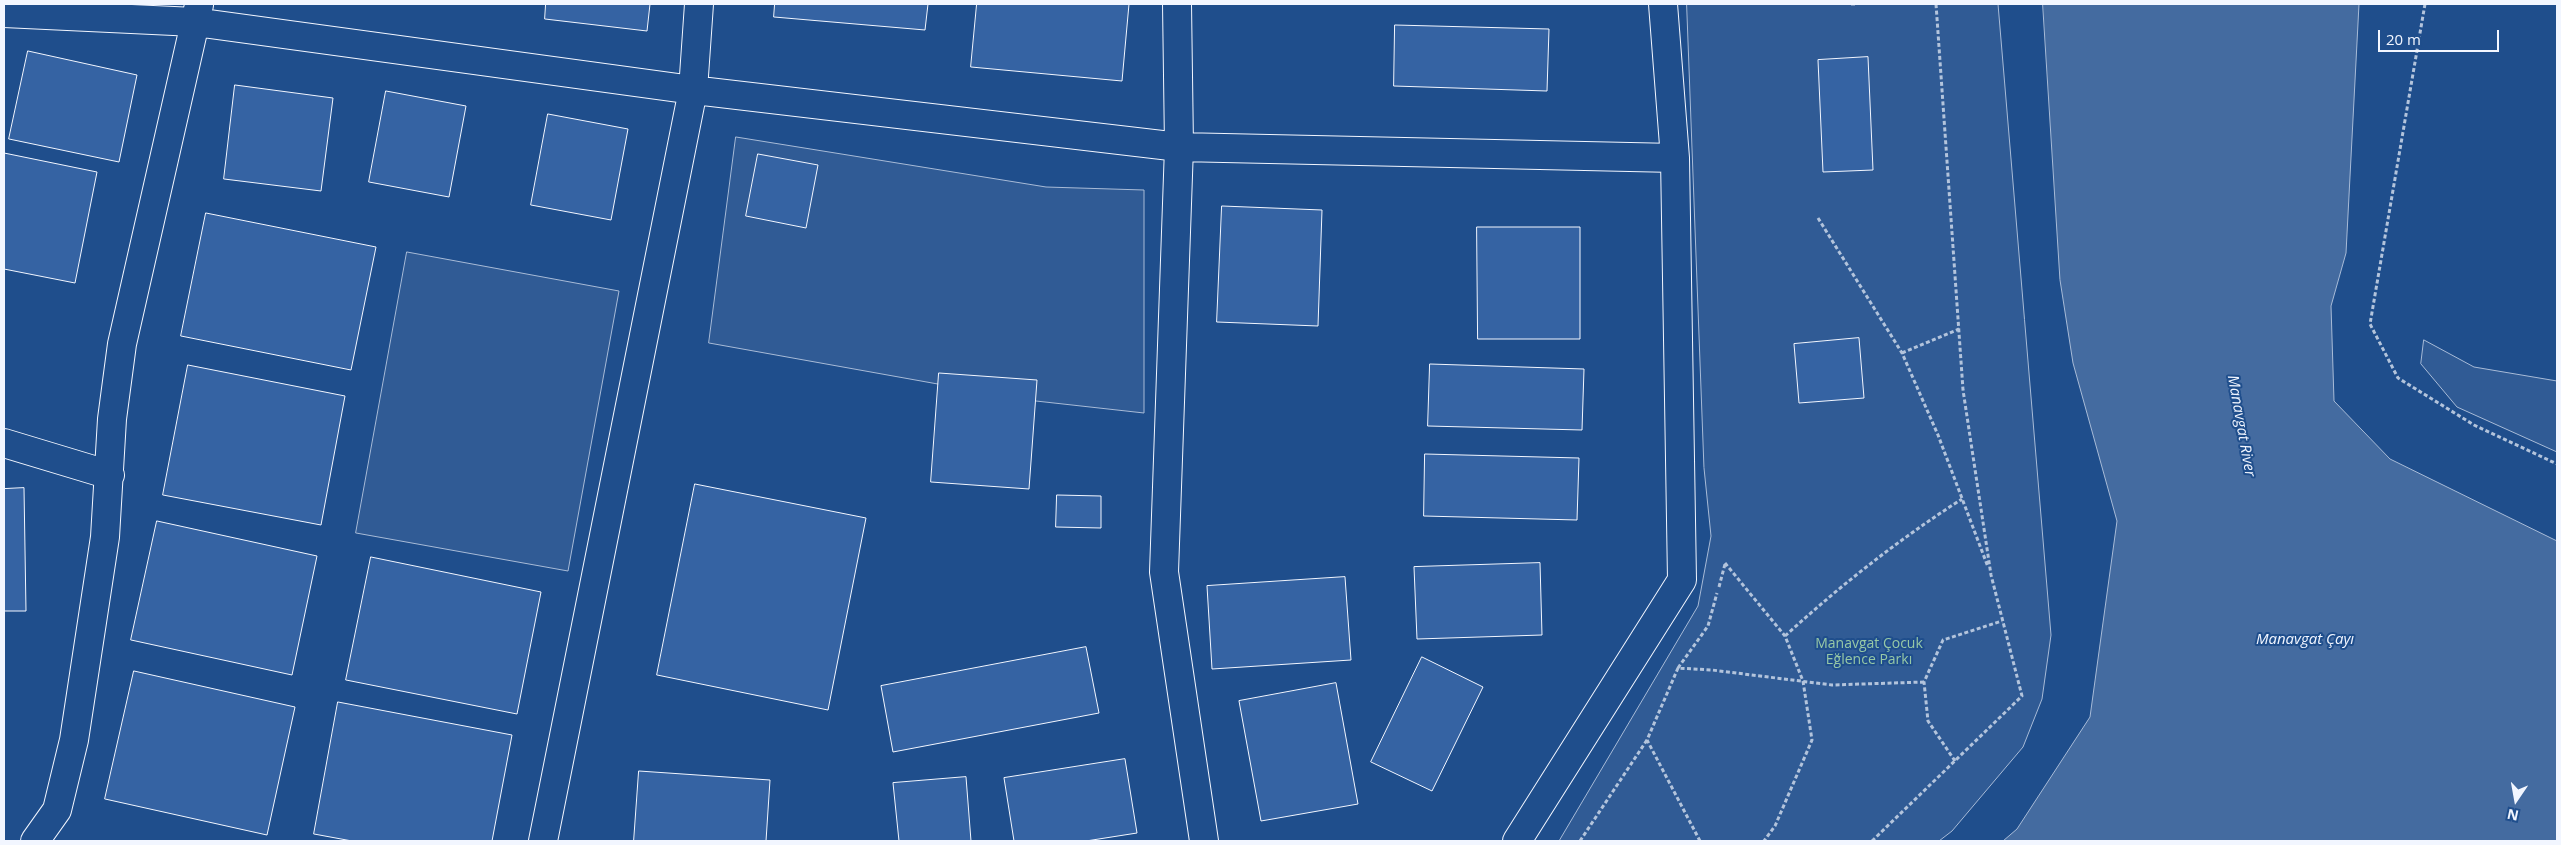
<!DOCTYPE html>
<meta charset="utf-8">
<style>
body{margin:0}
#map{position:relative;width:2561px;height:845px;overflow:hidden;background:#1f4e8c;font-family:"Open Sans",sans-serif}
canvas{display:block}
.frame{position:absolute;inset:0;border:5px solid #f2f6ff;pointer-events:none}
.north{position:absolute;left:2491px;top:775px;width:50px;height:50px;-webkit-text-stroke:4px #1f4e8c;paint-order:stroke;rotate:192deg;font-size:14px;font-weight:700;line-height:20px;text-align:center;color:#f2f6ff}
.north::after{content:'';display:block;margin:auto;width:18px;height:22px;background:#f2f6ff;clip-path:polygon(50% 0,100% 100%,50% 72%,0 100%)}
.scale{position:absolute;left:2378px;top:30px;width:121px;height:22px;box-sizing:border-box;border:2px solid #f2f6ff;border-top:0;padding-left:6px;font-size:15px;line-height:18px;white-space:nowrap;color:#f2f6ff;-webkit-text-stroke:4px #1f4e8c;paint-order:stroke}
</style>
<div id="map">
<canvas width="2561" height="845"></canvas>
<div class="frame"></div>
<div class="north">N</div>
<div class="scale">20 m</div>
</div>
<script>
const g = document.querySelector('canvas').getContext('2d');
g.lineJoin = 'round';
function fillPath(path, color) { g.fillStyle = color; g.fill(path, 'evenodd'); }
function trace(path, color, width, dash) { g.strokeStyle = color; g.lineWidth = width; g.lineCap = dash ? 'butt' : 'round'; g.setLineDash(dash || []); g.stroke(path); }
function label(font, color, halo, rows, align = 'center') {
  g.font = font + ' "Open Sans",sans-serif'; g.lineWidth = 4; g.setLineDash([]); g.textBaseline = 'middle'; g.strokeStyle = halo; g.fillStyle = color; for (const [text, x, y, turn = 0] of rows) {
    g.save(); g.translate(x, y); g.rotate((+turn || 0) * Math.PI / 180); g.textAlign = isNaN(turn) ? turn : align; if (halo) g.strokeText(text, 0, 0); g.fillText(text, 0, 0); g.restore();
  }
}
const built = new Path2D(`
 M1687 4H1998L2051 635 2042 699 2023 747 1952 831 1939 841H1559L1698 606 1711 536 1704 468Z
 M736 137 1046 187 1144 190V413L1027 400 709 343Z
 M407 252 619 291 568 571 356 533Z
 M2424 340 2474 367 2557 381V452L2457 407 2421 364Z`);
fillPath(built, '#305b95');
trace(built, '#a8bbd7', 1);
const water = new Path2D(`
 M2043 4H2359L2346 253 2331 306 2334 401 2390 459 2557 541V841H2003L2017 829 2090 717 2117 521 2073 363 2060 280Z`);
fillPath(water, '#446ba0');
trace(water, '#a8bbd7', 1);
const building = new Path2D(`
 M546 4H650L647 31 545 19Z
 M775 4H928L925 30 774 17Z
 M977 4H1129L1122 81 971 67Z
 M1395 25 1549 29 1547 91 1394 86Z
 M28 51 137 75 119 162 9 139Z
 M1868 57 1873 170 1823 172 1818 60Z
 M235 85 333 98 321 191 224 179Z
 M386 91 466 106 449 197 369 182Z
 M548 114 628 129 611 220 531 205Z
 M4 153 97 172 75 283 4 269Z
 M758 154 818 165 806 228 746 216Z
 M1222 206 1322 210 1318 326 1217 322Z
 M206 213 376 247 351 370 181 336Z
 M1477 227H1580V339H1478Z
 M1859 338 1864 398 1799 403 1794 344Z
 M1430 364 1584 369 1582 430 1428 426Z
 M188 365 345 396 321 525 163 495Z
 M939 373 1037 380 1029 489 931 482Z
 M1425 454 1579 458 1577 520 1424 516Z
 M695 484 866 518 828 710 657 675Z
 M24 488 26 611H4V489Z
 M1057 495 1101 496V528L1056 527Z
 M157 521 317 556 292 675 131 640Z
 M371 557 541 592 517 714 346 680Z
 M1540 563 1542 635 1417 639 1414 567Z
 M1345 577 1351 660 1212 669 1207 586Z
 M1086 647 1099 713 893 752 881 686Z
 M1422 657 1483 687 1432 791 1371 762Z
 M134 671 295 707 267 835 105 799Z
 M1336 683 1358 804 1261 821 1239 701Z
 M338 702 512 735 492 841H352L314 834Z
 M1125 759 1137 833 1086 841H1014L1004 778Z
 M639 771 770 780 766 841H634Z
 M966 777 971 841H899L893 783Z`);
fillPath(building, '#3563a3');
trace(building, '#f2f6ff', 1);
const minor = new Path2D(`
 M1177 4 1179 147 1164 572 1204 841
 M4 13 195 22 693 90 1179 147 1675 158
 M4 443 110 475
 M35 841 57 810 74 740 105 537 112 419 122 344 199 5
 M543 841 693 90 699 4
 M1517 841 1682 580 1675 158 1663 4`);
trace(minor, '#f2f6ff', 30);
trace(new Path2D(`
 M1851 4H1857
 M2425 4 2370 324 2398 378 2474 425 2557 464
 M1818 218 1902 353 1938 435 1988 567
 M1902 353 1959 329
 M1725 563 1785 636 1803 681 1812 740 1775 826 1764 841
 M1719 587 1725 564
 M1785 636C1841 585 1898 540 1962 499
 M1678 668 1708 626 1717 593
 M1955 761 1928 721 1924 682 1943 640 2002 621
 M1580 841 1647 740
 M1700 841 1647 740 1678 668 1712 670 1832 685 1924 682
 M1872 841 2022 696 1991 575 1963 390 1936 4`), '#b3c4dc', 3, [4, 2.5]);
trace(minor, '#1f4e8c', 28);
label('14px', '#97c8a6', '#1f4e8c', [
 ["Manavgat Çocuk",1869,644],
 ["Eğlence Parkı",1869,660]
]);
label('italic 15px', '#f2f6ff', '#1f4e8c', [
 ["Manavgat River",2241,426,80],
 ["Manavgat Çayı",2305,640]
]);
</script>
